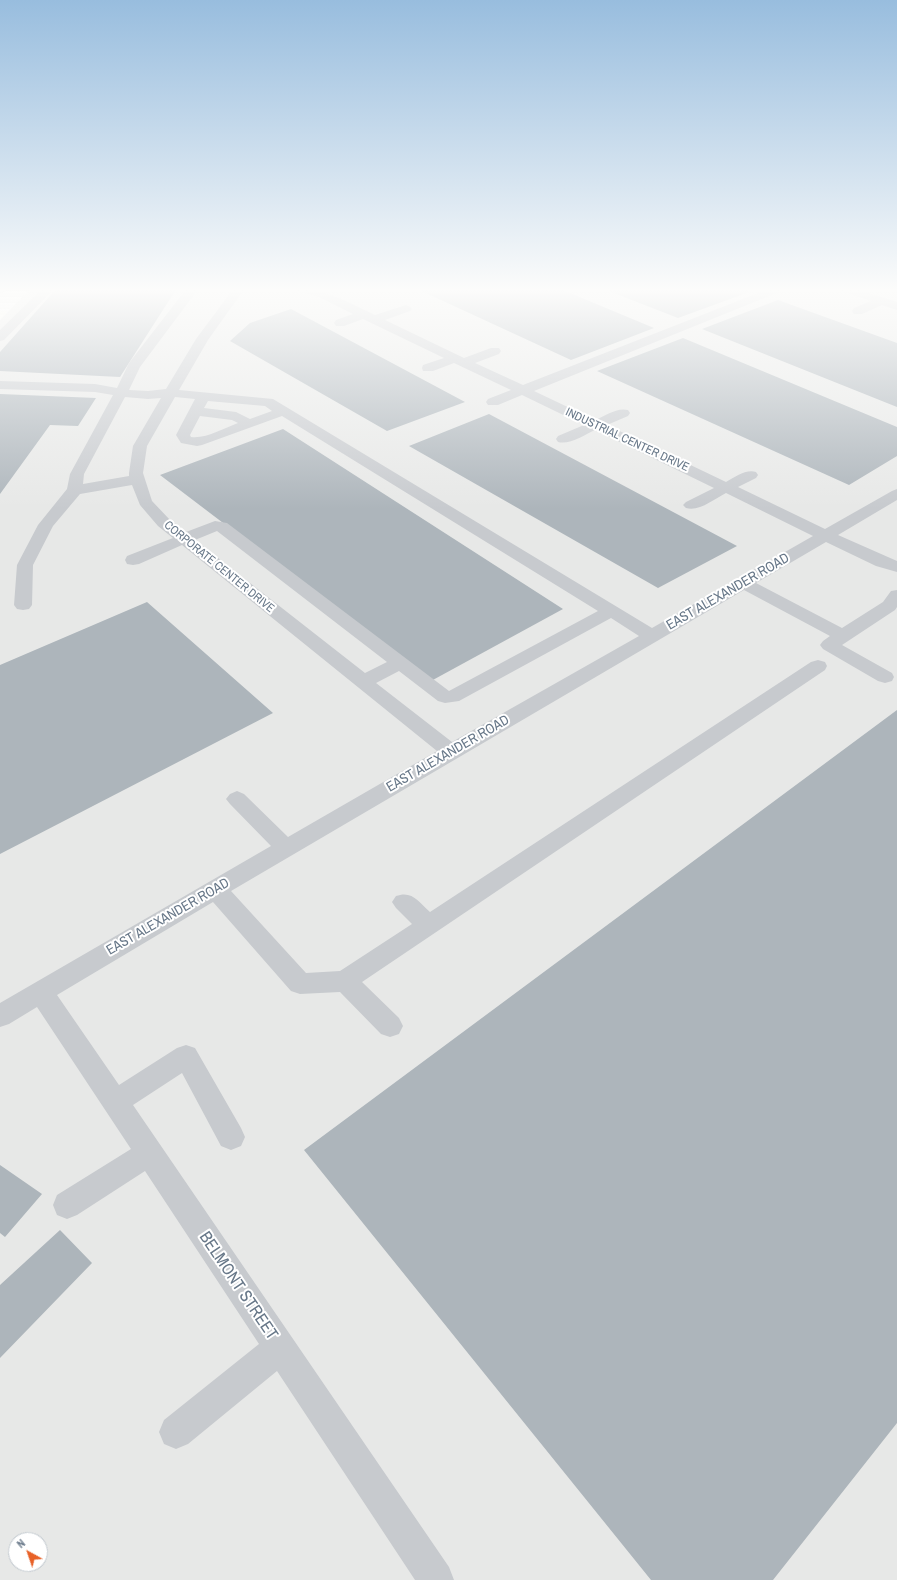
<!DOCTYPE html>
<style>
body{margin:0}
#map{position:relative;width:897px;height:1580px;overflow:hidden;background:#f9f9f6;font-family:"Archivo Narrow",sans-serif}
canvas{display:block}
.north{position:absolute;left:8px;top:1532px;width:40px;height:40px;box-sizing:border-box;background:#fff;border:1px solid #c2c9cf;border-radius:50%;rotate:320deg;font-size:11px;font-weight:700;line-height:16px;text-align:center;color:#677788}
.north::after{content:'';display:block;margin:auto;width:14px;height:18px;background:#e86127;clip-path:polygon(50% 0,100% 100%,50% 72%,0 100%)}
</style>
<div id="map">
<canvas width="897" height="1580"></canvas>
<div class="north">N</div>
</div>
<script>
const g = document.querySelector('canvas').getContext('2d');
g.lineJoin = 'round';
function fillPath(path, color) { g.fillStyle = color; g.fill(path, 'evenodd'); }
function label(font, color, halo, rows, align = 'center') {
  g.font = font + ' "Archivo Narrow",sans-serif'; g.lineWidth = 4; g.setLineDash([]); g.textBaseline = 'middle'; g.strokeStyle = halo; g.fillStyle = color; for (const [text, x, y, turn = 0] of rows) {
    g.save(); g.translate(x, y); g.rotate((+turn || 0) * Math.PI / 180); g.textAlign = isNaN(turn) ? turn : align; if (halo) g.strokeText(text, 0, 0); g.fillText(text, 0, 0); g.restore();
  }
}
fillPath(new Path2D(`
 M31 288H897V1580H0V320ZM16 1540H40V1564H16Z`), '#e7e8e7');
fillPath(new Path2D(`
 M57 288H177L120 377 0 371V352Z
 M415 288H558L654 328 571 360Z
 M601 288H744L752 291 678 318Z
 M778 300 897 343V407L702 329Z
 M291 309 465 402 387 431 230 341 250 323Z
 M683 338 897 427V456L849 485 597 371Z
 M0 394 96 398 78 426 50 425 0 494Z
 M489 414 737 546 658 588 409 446Z
 M283 429 563 609 431 681 160 475Z
 M147 602 273 713 0 854V665Z
 M897 710V1423L773 1580H651L304 1150Z
 M0 1165 42 1194 5 1237 0 1233Z
 M60 1230 92 1263 0 1358V1285Z`), '#adb5bb');
fillPath(new Path2D(`
 M43 288H55L4 340 0 341V330Z
 M187 288H199L140 367 129 390 148 391 166 389 196 339 234 288H245L208 340 179 390 273 399 652 628 813 536 726 493C714 499 699 512 686 508L683 505 686 502 714 488 595 430C584 435 570 445 558 442L556 439 558 436 584 425 522 395 498 405H488L486 402 488 399 511 390 454 363 433 371H423L422 368 423 365 444 358 363 319 344 326H336L334 323 336 320 353 314 319 297 294 290 293 288C325 288 347 302 375 315L406 305 410 307 412 309 410 311 385 320 464 358 491 348H499L501 351 499 354 475 363 523 385 771 288H785L784 290 534 391 595 420C605 416 617 407 628 410L630 413 628 416 607 425 726 482C735 477 746 469 756 472L758 475 756 478 738 487 825 529 892 491 897 489V500L838 535 897 561V572L876 566 826 542 756 583 842 628 883 602 891 591 897 590V607L895 610 842 645 892 673 894 677 892 681 885 683 878 681 823 649 820 645 823 641 830 636 744 590 231 891 306 973 340 971 412 924 396 908 392 902 396 896C412 890 419 902 430 912L811 662 818 660 825 662 827 666 825 670 362 982 399 1018 403 1026 399 1034 390 1037 381 1034 340 992 300 994 291 991 213 902 57 995 119 1085 177 1048 186 1045 195 1048 241 1128 245 1137 241 1146 231 1150 221 1146 182 1073 133 1105 449 1567 454 1580H415L277 1371 188 1444 176 1449 164 1444 159 1432 164 1420 259 1344 145 1171 77 1215 67 1219 57 1215 53 1205 57 1195 131 1149 37 1007 9 1024 0 1027V1003L271 846 230 804 226 799 230 794 237 791 244 794 288 837 437 751 182 545 139 564 133 565 127 564 125 560 127 556 173 538 158 526 140 505 132 485 80 494 53 526 33 565 32 605 29 609 23 610 17 609 14 605 17 565 38 525 67 489 70 474 113 395 95 392 0 389V381L95 384 117 388 129 363ZM125 397 148 399 161 398 133 446 129 473V476L83 484 84 474ZM175 397 195 399 176 435 181 443 197 446 202 445 282 416 598 611 449 691 227 523 215 521 186 532 170 520 152 501 143 473 147 446ZM208 401 265 406 272 411 250 419 236 412 204 408ZM200 416 232 420 238 423C224 428 206 439 191 437L190 435ZM217 531 387 662 365 673 195 540ZM611 618 639 636 452 742 376 683 399 671 438 701 445 703 459 701Z
 M838 288H853L897 302V310L882 305 862 314H854L852 311 854 308 871 301 839 290Z`), '#c7cace');
fillPath(new Path2D(`
 M0 288H8L6 291 0 293Z`), '#d5dade');
const sky = g.createLinearGradient(0, 0, 0, 509);
sky.addColorStop(0, '#98bdde');
sky.addColorStop(0.57, '#fcfcfb');
sky.addColorStop(1, '#fcfcfb00');
g.fillStyle = sky;
g.fillRect(0, 0, 897, 509);
label('12px', '#677788', '#fff', [
 ["INDUSTRIAL CENTER DRIVE",627,440,25],
 ["CORPORATE CENTER DRIVE",219,567,39]
]);
label('14px', '#677788', '#fff', [
 ["EAST ALEXANDER ROAD",728,592,-30],
 ["EAST ALEXANDER ROAD",448,754,-30],
 ["EAST ALEXANDER ROAD",168,917,-30]
]);
label('17px', '#677788', '#fff', [
 ["BELMONT STREET",238,1286,56]
]);
</script>
